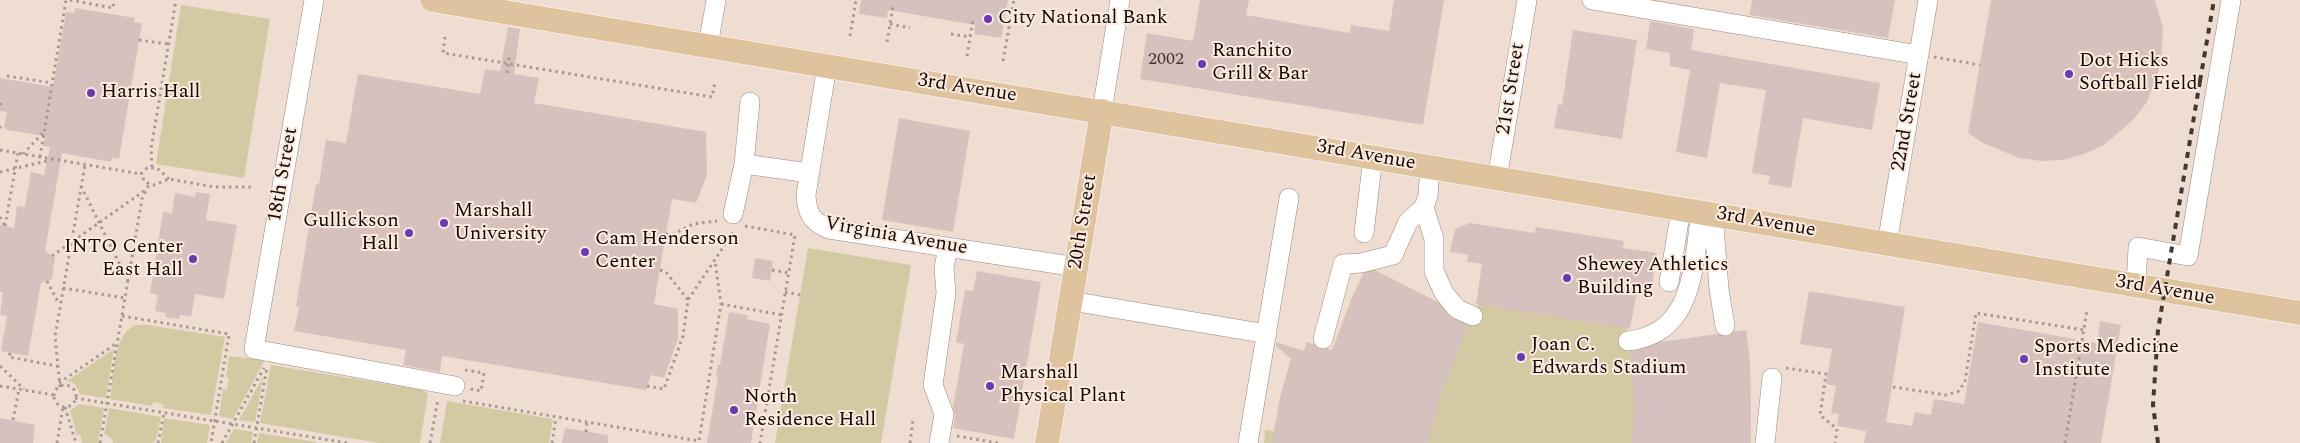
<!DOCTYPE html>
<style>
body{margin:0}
canvas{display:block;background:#f0ddd2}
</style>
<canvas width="2300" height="443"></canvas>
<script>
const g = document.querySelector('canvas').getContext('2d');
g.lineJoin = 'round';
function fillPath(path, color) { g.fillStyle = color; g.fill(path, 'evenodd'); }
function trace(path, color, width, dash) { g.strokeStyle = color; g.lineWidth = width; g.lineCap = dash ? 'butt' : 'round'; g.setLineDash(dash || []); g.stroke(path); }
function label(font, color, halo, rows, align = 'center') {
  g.font = font + ' Spectral,serif'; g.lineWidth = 4; g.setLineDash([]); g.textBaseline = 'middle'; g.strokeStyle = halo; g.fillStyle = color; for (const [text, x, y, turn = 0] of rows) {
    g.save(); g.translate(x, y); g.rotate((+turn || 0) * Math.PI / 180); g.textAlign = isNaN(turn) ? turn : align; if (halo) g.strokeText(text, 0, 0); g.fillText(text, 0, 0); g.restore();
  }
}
fillPath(new Path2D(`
 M181 5 270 19 244 178 156 164Z
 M808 248 911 265 881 443H775Z
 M1367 266 1471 319 1479 304 1626 328 1629 347 1746 330 1750 362 1751 443H1264L1265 430 1274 431 1290 361 1300 364 1285 346 1304 351 1307 342 1332 350 1352 297Z
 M135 325H148L225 337 211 415 163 408 164 404 153 402 152 406 110 399C114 377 112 336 135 325Z
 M114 349 106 398 80 394 75 384 67 381Z
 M229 356 265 360 233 419 219 416 223 389H227L229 378 226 377Z
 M271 365 422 390 428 394 420 443H379L260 423Z
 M263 377 255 422 239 420Z
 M447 401 553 419 549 443H440Z
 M79 404 104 408 98 443H82L80 434 77 435 70 411Z
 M109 408 161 417 156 440 153 443H113L112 439 104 434Z
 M164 418 210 425 207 443H161Z
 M234 429 253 432 251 443H226Z
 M259 433 316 442V443H257Z`), '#d3caa4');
fillPath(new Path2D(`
 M861 0H1008L1001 38 974 34 975 25 888 10 887 18 859 14Z
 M1200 0H1249L1246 15 1350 33 1351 25 1389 31 1394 0H1444L1423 125 1140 79 1147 33 1193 41Z
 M1752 0H1895L1888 38 1750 15Z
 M1991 0H2155L2163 28 2161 64 2147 102 2134 119 2104 145 2084 154 2063 160 2041 161 2019 158 1983 143 1968 133Z
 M75 8 135 18 134 22 142 23 119 159 112 158 111 162 62 153 45 251 55 258 52 279 41 283 28 356 1 351 7 316 0 315 3 292H0V225L14 228 17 206 25 207 31 172 44 175 50 147 43 146 45 136 7 130 4 127 7 112 0 111V78L53 87 66 12 74 13Z
 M1650 21 1694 29 1691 50 1880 83 1872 130 1803 118 1791 188 1768 184 1770 176 1752 173 1766 90 1720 83 1707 158 1676 152 1690 70 1670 66V53L1646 49Z
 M508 27 520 29 514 74 539 78 534 103 706 132 707 175 696 203 672 199 654 304 678 309V339L664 378 651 375 646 390 442 356 440 372 403 365 406 350 294 331 299 307 296 306 316 184H319L326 140 346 143 358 74 480 94 485 69 500 71Z
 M1573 30 1637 40 1622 139 1554 128 1558 104 1562 105Z
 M899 118 970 131 953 232 882 220Z
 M196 192 210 194 206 220 237 225 224 299 195 294 191 317 180 315 179 319 165 317 166 313 155 311 158 295 150 293 163 212 172 213 175 193 195 197Z
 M1470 223 1535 233 1536 227 1624 241 1623 248 1657 253 1651 293 1637 291 1630 329 1476 304 1482 264 1467 262 1468 255 1450 252 1455 229Z
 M755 258 773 261 770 281 752 278Z
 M977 271 1041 282 1014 439 953 428 955 415 953 407 964 344 956 342 965 290 973 291Z
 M1376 271 1437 302 1449 316 1468 326 1440 397 1428 443H1272L1280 397 1291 359 1276 346V342L1304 351 1307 342 1320 350H1332L1363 274Z
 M1809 291 1905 307 1886 422 1912 426 1915 412 1931 415 1934 399 1964 404 1978 322 2097 343 2100 321 2121 325 2101 443H1864L1866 431 1837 426 1839 414 1831 413 1836 386 1826 384 1832 349 1800 344Z
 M729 312 748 315 747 319 770 324 751 443H707L718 377 716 376 718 364 720 365Z
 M1746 330 1750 362 1751 443H1632L1634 404 1630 352 1660 342 1718 334 1726 337 1734 332Z
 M0 418 35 425 33 443H0Z
 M565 428 608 435V443H562Z`), '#d7c1be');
const minor = new Path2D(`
 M314 0 254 349 455 386
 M1592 0 1919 55
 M708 46 716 0
 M827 66 806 195C807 214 812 222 829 229L1077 267
 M750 102 744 164 809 173
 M1102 111 1120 0
 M1497 179 1527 0
 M1424 207 1434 239V271L1444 293 1457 309 1473 316
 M733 214 744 164
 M1713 214 1719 289 1725 326
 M1364 233 1373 157
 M1887 244 1928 0
 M1669 282 1681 209
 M2136 286 2138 247 2188 256 2231 0
 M1071 301 1267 334
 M1323 339 1343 264 1361 263 1393 255 1408 222 1424 207 1428 196 1430 167
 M1628 341C1695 334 1693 265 1701 212
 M939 443 944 414 933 385 946 293 944 268 948 247
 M1248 443 1289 198
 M1765 443 1772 378`);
const major = new Path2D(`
 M432 0 2300 313
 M1047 443 1102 111`);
trace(minor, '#99887e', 20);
trace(major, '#fff', 25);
trace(new Path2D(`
 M70 0 113 8 114 0
 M890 24 910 28
 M951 34 970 37
 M850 36 856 0
 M445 37 443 53 712 97 715 82
 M139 40 168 44
 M887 42 893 6
 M967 56 973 19
 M1934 57 1980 65
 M1003 61 1014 0
 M507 73 509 57
 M7 76 52 83
 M0 105 1 103
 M0 126V131
 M0 150 141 174
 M23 154 43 133
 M40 157 66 0
 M152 167 151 149 176 0
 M0 172 51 160
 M169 179 157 168H147L141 174 145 182 154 185 169 179 214 187H254
 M81 186 128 281
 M0 217 5 226
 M5 226 18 153
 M745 226 795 235 760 443
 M666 234 672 235 693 224 717 221
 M52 256 144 191
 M660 270 666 272 688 300
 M772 270 789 273
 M47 281 59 304
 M63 288 125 298
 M785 292 800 295
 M721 304 782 315
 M122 316 229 334 211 443
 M10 353 9 357 57 366
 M0 366 24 389
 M1786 368 1826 374 1820 415 1837 429 1835 443
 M465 370 484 373 481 391 470 389
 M59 383 117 343
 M54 396a11 11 0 1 1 22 0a11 11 0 1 1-22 0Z
 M0 386 54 395
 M647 386 664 389 683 336 688 300 734 231
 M60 387 55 336 85 165
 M1893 387 1946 395 1959 391 1965 381 1976 313 2084 330
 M75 398 347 443
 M463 401 699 441 721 304 715 261
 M65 407 76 443
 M13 420 19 389
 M586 432 587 423
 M957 436 998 443
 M57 443 63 407
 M100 443 142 199 149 184
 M158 443 164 413
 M222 443 264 368
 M254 443 267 367
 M430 443 438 399
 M552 443 556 418
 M910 443 913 420
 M2065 443 2087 310`), '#a79990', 3, [2.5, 4]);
trace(minor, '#fff', 19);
trace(major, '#dec39e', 24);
trace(new Path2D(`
 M2200 81 2214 0
 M2158 443 2153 405 2158 330 2201 75`), '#423934', 4, [6, 6]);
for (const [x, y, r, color] of [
 [988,19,5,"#6b39b0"],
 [1202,64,5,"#6b39b0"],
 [2069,74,5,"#6b39b0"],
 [91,93,5,"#6b39b0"],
 [444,223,5,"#6b39b0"],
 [409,233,5,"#6b39b0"],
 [585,252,5,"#6b39b0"],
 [193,259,5,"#6b39b0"],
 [1567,278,5,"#6b39b0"],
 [1521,357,5,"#6b39b0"],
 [2024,359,5,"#6b39b0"],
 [990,386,5,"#6b39b0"],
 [734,410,5,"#6b39b0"]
]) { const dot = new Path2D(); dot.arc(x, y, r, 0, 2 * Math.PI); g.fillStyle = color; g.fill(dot); trace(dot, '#fdeadf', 2); }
label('18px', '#423836', null, [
 ["2002",1166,60]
]);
label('20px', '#110b08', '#fdeadf', [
 ["City National Bank",998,19],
 ["Ranchito",1212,52],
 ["Grill & Bar",1212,75],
 ["Dot Hicks",2079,62],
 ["Softball Field",2079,85],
 ["Harris Hall",101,93],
 ["Marshall",454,212],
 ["University",454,235],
 ["Gullickson",399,222,"right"],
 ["Hall",399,245,"right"],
 ["Cam Henderson",595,240],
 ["Center",595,263],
 ["INTO Center",183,248,"right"],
 ["East Hall",183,271,"right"],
 ["Shewey Athletics",1577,266],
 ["Building",1577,289],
 ["Joan C.",1531,346],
 ["Edwards Stadium",1531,369],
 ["Sports Medicine",2034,348],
 ["Institute",2034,371],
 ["Marshall",1000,374],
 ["Physical Plant",1000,397],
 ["North",744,398],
 ["Residence Hall",744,421]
], 'left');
label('20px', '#110b08', '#fdeadf', [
 ["3rd Avenue",967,89,9],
 ["21st Street",1512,89,-81],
 ["22nd Street",1908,122,-80],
 ["3rd Avenue",1366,156,10],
 ["18th Street",284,175,-80],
 ["20th Street",1084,222,-81],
 ["3rd Avenue",1766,223,10],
 ["Virginia Avenue",896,237,10],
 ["3rd Avenue",2165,291,10]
]);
</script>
